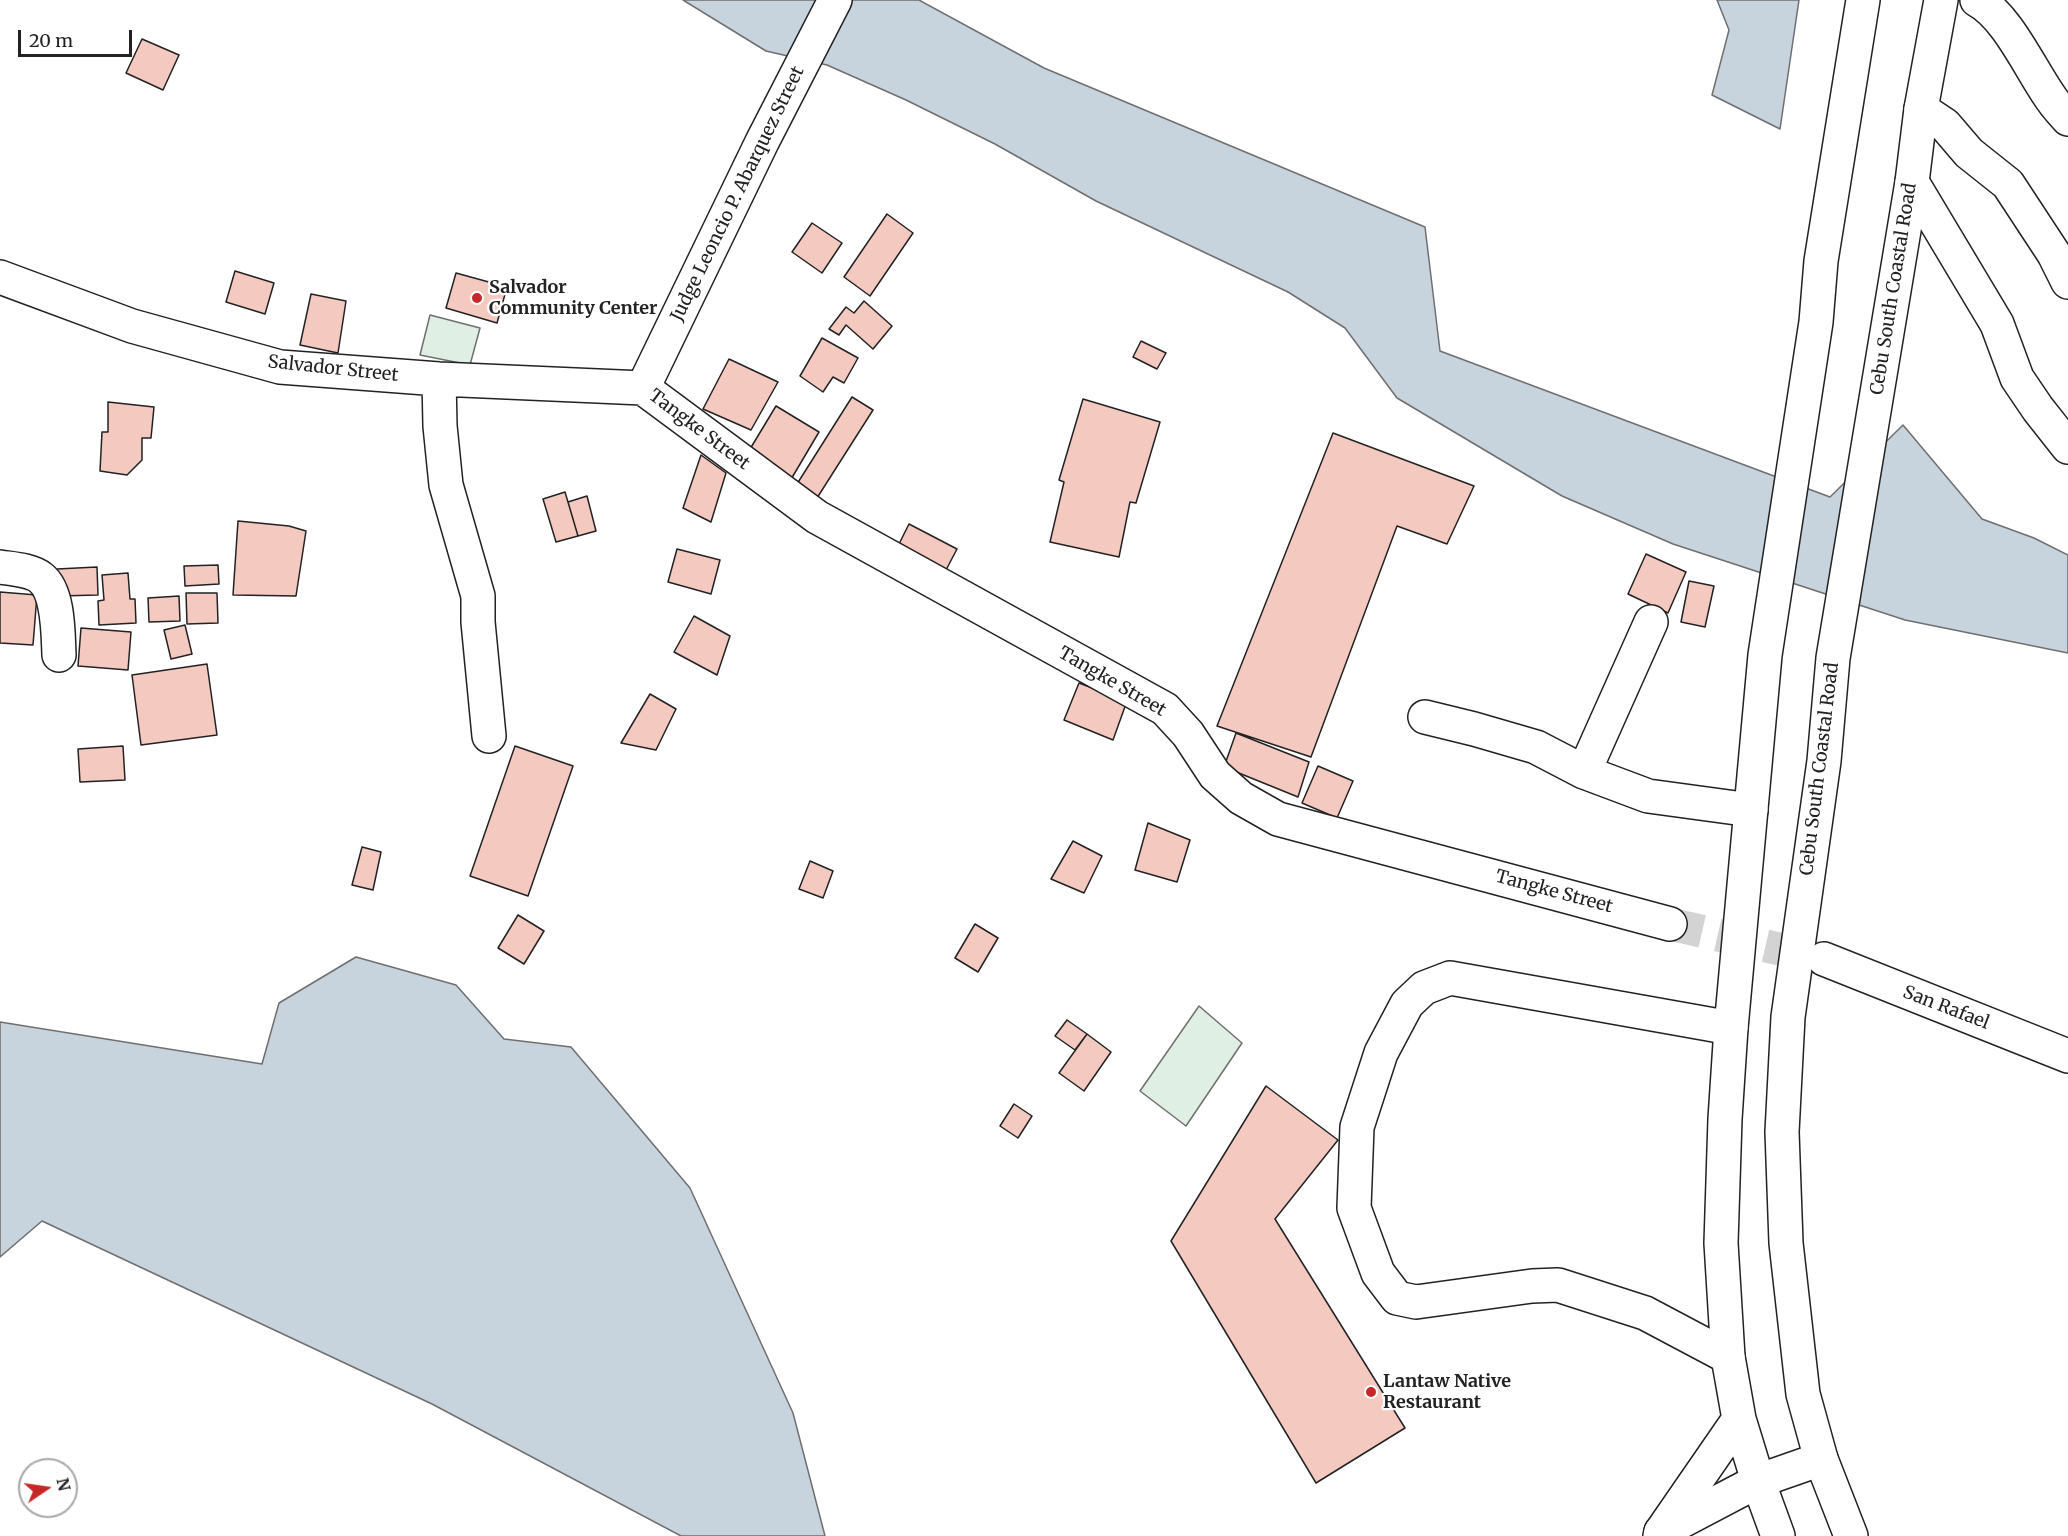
<!DOCTYPE html>
<style>
body{margin:0}
#map{position:relative;width:2068px;height:1536px;overflow:hidden;background:#fff;font-family:Merriweather,serif}
canvas{display:block}
.north{position:absolute;left:18px;top:1458px;width:60px;height:60px;box-sizing:border-box;background:#fff;border:2px solid #a7a7a7;border-radius:50%;rotate:77deg;font-size:16px;font-weight:700;line-height:24px;text-align:center;color:#222}
.north::after{content:'';display:block;margin:auto;width:21px;height:27px;background:#c62828;clip-path:polygon(50% 0,100% 100%,50% 72%,0 100%)}
.scale{position:absolute;left:18px;top:30px;width:114px;height:27px;box-sizing:border-box;border:3px solid #222;border-top:0;padding-left:8px;font-size:18px;line-height:21px;white-space:nowrap;color:#222;-webkit-text-stroke:4px #fff;paint-order:stroke}
</style>
<div id="map">
<canvas width="2068" height="1536"></canvas>
<div class="north">N</div>
<div class="scale">20 m</div>
</div>
<script>
const g = document.querySelector('canvas').getContext('2d');
g.lineJoin = 'round';
function fillPath(path, color) { g.fillStyle = color; g.fill(path, 'evenodd'); }
function trace(path, color, width, dash) { g.strokeStyle = color; g.lineWidth = width; g.lineCap = dash ? 'butt' : 'round'; g.setLineDash(dash || []); g.stroke(path); }
function label(font, color, halo, rows, align = 'center') {
  g.font = font + ' Merriweather,serif'; g.lineWidth = 4.5; g.setLineDash([]); g.textBaseline = 'middle'; g.strokeStyle = halo; g.fillStyle = color; for (const [text, x, y, turn = 0] of rows) {
    g.save(); g.translate(x, y); g.rotate((+turn || 0) * Math.PI / 180); g.textAlign = isNaN(turn) ? turn : align; if (halo) g.strokeText(text, 0, 0); g.fillText(text, 0, 0); g.restore();
  }
}
const green = new Path2D(`
 M430 315 480 328 470 365 420 355Z
 M1199 1006 1242 1043 1186 1126 1140 1091Z`);
fillPath(green, '#e0efe3');
trace(green, '#6f6f6f', 1.5);
const water = new Path2D(`
 M683 0H919L1044 68 1425 227 1440 351 1830 497 1903 425 1982 519 2034 538 2068 555V653L1905 620 1673 544 1562 496 1397 398 1345 328 1288 292 1096 201 995 144 906 100 827 65 766 51Z
 M1717 0H1799L1780 129 1712 95 1729 30Z
 M356 957 456 985 504 1039 571 1047 690 1188 793 1413 825 1536H681L432 1404 42 1221 0 1257V1022L262 1064 279 1003Z`);
fillPath(water, '#c7d3dd');
trace(water, '#6f6f6f', 1.5);
const building = new Path2D(`
 M142 39 179 55 163 90 126 73Z
 M887 214 913 233 870 296 844 277Z
 M812 223 842 243 822 273 792 252Z
 M235 271 274 283 265 314 226 302Z
 M456 273 507 287 497 323 446 308Z
 M311 294 346 301 338 353 300 345Z
 M864 301 892 326 873 349 846 325 839 335 829 329 846 307 854 313Z
 M822 338 858 358 844 383 833 377 823 392 800 376Z
 M1141 341 1166 353 1157 369 1133 357Z
 M729 359 778 382 751 430 703 409Z
 M852 397 873 410 817 498 797 484Z
 M1083 399 1160 422 1136 503 1130 502 1119 557 1050 542 1064 482 1059 480Z
 M108 402 154 407 151 438H142V460L127 475 100 471 102 432H108Z
 M776 406 819 432 790 481 747 454Z
 M1333 433 1474 486 1447 544 1397 526 1311 757 1217 726Z
 M701 455 726 473 711 522 683 508Z
 M565 492 578 536 556 542 543 499Z
 M587 496 596 531 578 536 568 502Z
 M238 521 289 526 306 531 296 596 233 595Z
 M909 524 957 549 946 570 898 546Z
 M677 549 720 560 711 594 668 582Z
 M1646 554 1686 572 1668 613 1628 594Z
 M218 565 219 584 185 586 184 566Z
 M97 567 98 595 59 596 57 569Z
 M128 573 130 599H135L136 623 99 625 98 601 104 600 102 575Z
 M1689 581 1714 586 1705 627 1681 622Z
 M0 592 37 595 33 645 0 643Z
 M186 593H217L218 623 187 624Z
 M179 596 180 621 149 622 148 598Z
 M694 616 730 636 717 675 674 652Z
 M185 625 192 654 171 659 164 630Z
 M81 628 131 632 128 670 78 666Z
 M207 664 217 735 141 745 132 675Z
 M1079 683 1127 701 1113 740 1064 720Z
 M650 694 676 709 656 750 621 743Z
 M1236 733 1309 762 1298 797 1224 767Z
 M123 746 125 780 80 782 78 749Z
 M515 746 573 766 528 896 470 876Z
 M1318 766 1353 781 1337 818 1302 803Z
 M1148 823 1190 840 1177 882 1135 870Z
 M1073 841 1102 856 1084 893 1051 879Z
 M362 847 381 852 373 890 352 885Z
 M810 861 833 871 823 898 799 889Z
 M518 915 544 931 524 964 498 948Z
 M975 924 998 938 978 972 955 958Z
 M1067 1020 1087 1034 1075 1050 1055 1036Z
 M1087 1034 1111 1052 1084 1091 1059 1073Z
 M1266 1086 1338 1140 1275 1219 1405 1428 1316 1483 1171 1241Z
 M1014 1104 1032 1116 1018 1138 1000 1126Z`);
fillPath(building, '#f3c9c0');
trace(building, '#222', 1.5);
trace(new Path2D(`
 M1670 924 1823 959`), '#d3d3d3', 33, [33, 16]);
const minor = new Path2D(`
 M1977 0C2008 16 2032 73 2053 101 2057 107 2063 113 2068 119
 M1921 109 1945 125 1969 153 2008 184 2054 254 2068 282
 M1912 182 1997 324 2017 378 2038 409 2068 447
 M0 277 132 326 280 367 439 379 643 388
 M439 379 440 426 446 485 478 596V622L489 736
 M643 388 817 517 1165 709 1188 734 1215 775 1241 798 1278 819 1670 924
 M643 388 762 142 835 0
 M0 567C13 569 31 570 41 578 59 592 58 634 59 655
 M1425 717 1474 729 1536 747 1584 772 1648 796 1751 810
 M1584 772 1651 622
 M1824 959 2068 1056
 M1728 1357 1645 1313 1558 1285 1532 1286 1416 1302 1397 1298 1378 1273 1354 1208 1357 1127 1381 1053 1407 1004 1424 988 1450 978 1731 1028
 M1660 1536 1661 1532 1758 1481 1821 1459`);
const highway = new Path2D(`
 M1661 1532 1739 1419
 M1778 1536 1758 1481 1739 1419 1728 1357 1721 1243 1725 1119 1731 1028 1765 655 1816 322 1821 261 1863 0
 M1851 1536 1821 1459 1803 1394 1786 1243 1782 1132 1788 1017 1824 761 1833 658 1912 182 1921 109 1941 0`);
trace(minor, '#222', 36);
trace(highway, '#222', 36);
trace(minor, '#fff', 33);
trace(highway, '#fff', 33);
for (const [x, y, r, color] of [
 [477,298,6,"#c62828"],
 [1371,1392,6,"#c62828"]
]) { const dot = new Path2D(); dot.arc(x, y, r, 0, 2 * Math.PI); g.fillStyle = color; g.fill(dot); trace(dot, '#fff', 2); }
label('18px', '#222', '#fff', [
 ["Judge Leoncio P. Abarquez Street",738,194,-64],
 ["Cebu South Coastal Road",1894,289,-81],
 ["Salvador Street",333,369,6],
 ["Tangke Street",699,430,37],
 ["Tangke Street",1112,682,30],
 ["Cebu South Coastal Road",1820,769,-83],
 ["Tangke Street",1554,892,15],
 ["San Rafael",1946,1008,21]
]);
label('bold 18px', '#222', '#fff', [
 ["Salvador",489,288],
 ["Community Center",489,309],
 ["Lantaw Native",1383,1382],
 ["Restaurant",1383,1403]
], 'left');
</script>
